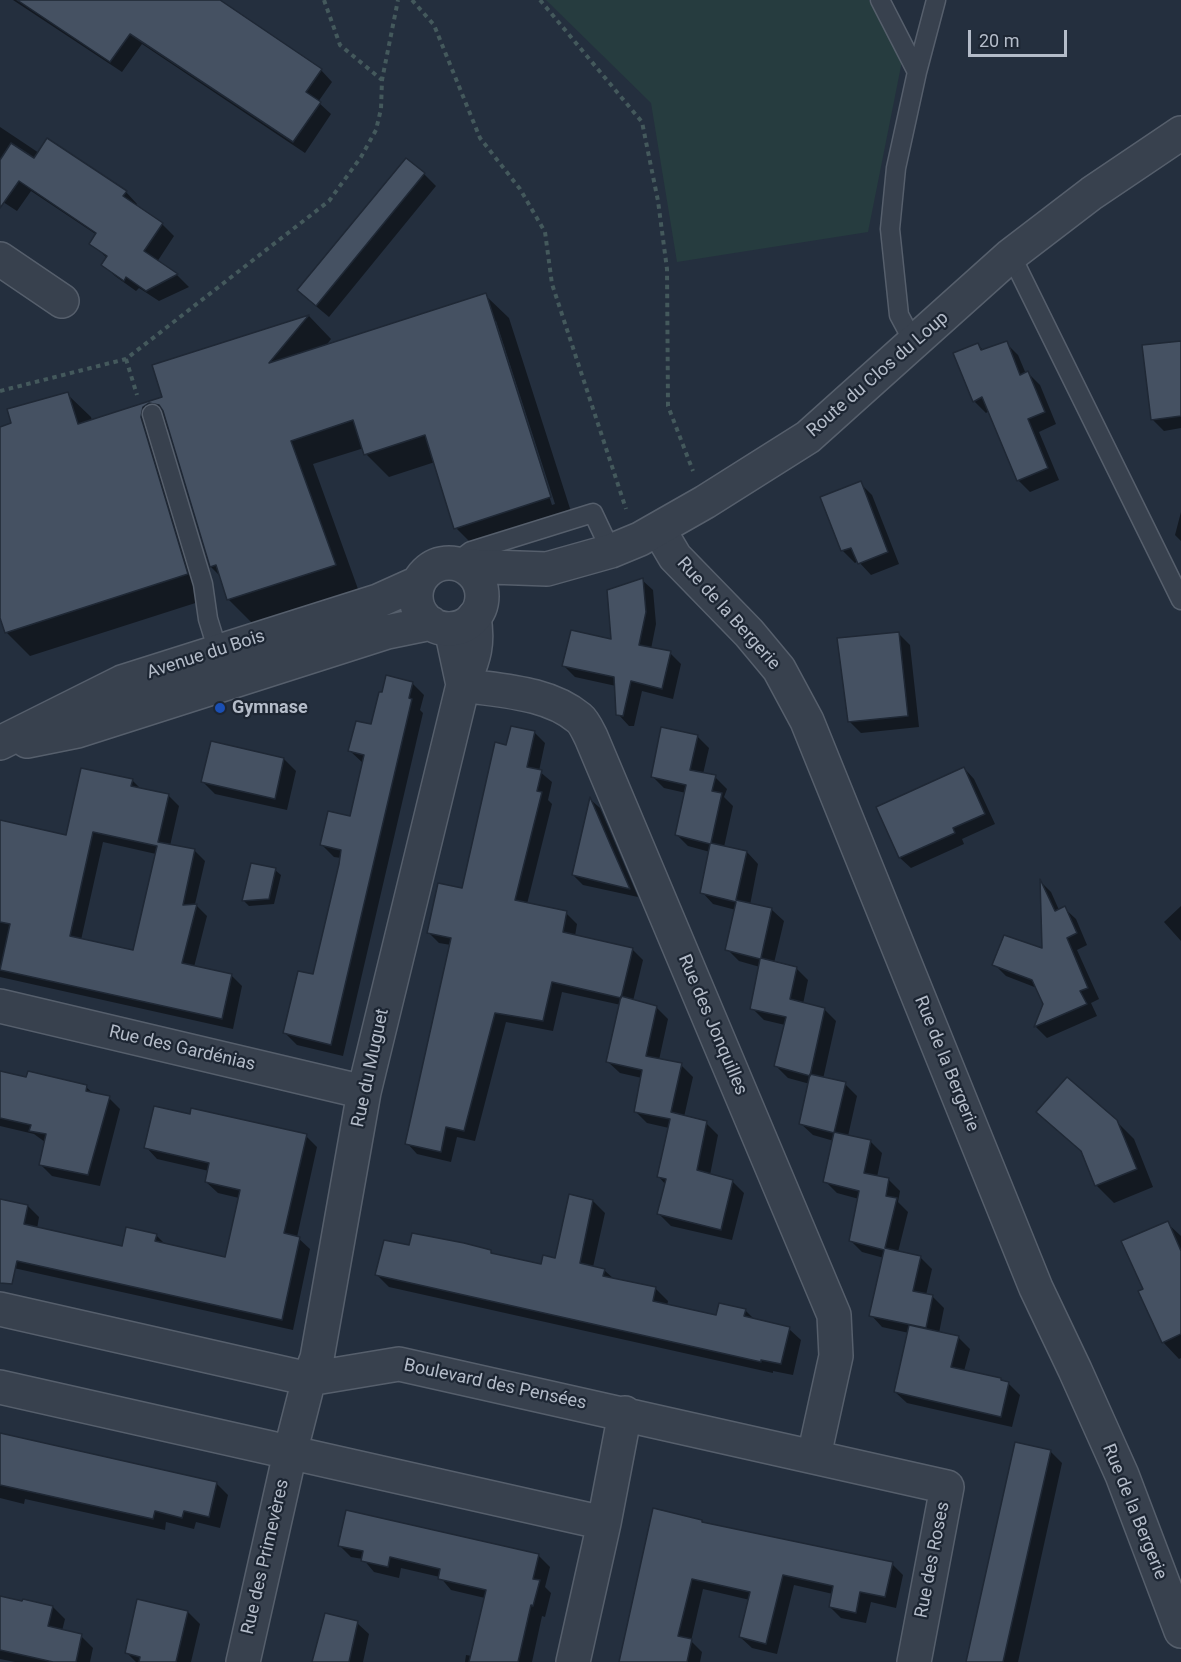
<!DOCTYPE html>
<meta charset="utf-8">
<style>
body{margin:0}
#map{position:relative;width:1181px;height:1662px;overflow:hidden;background:#242f3e;font-family:Roboto,sans-serif}
canvas{display:block}
.scale{position:absolute;left:968px;top:30px;width:99px;height:27px;box-sizing:border-box;border:3px solid #b4bcc9;border-top:0;padding-left:8px;font-size:18px;line-height:21px;white-space:nowrap;color:#b4bcc9;-webkit-text-stroke:4px #1d2633;paint-order:stroke}
</style>
<div id="map">
<canvas width="1181" height="1662"></canvas>
<div class="scale">20 m</div>
</div>
<script>
const g = document.querySelector('canvas').getContext('2d');
g.lineJoin = 'round';
function fillPath(path, color) { g.fillStyle = color; g.fill(path, 'evenodd'); }
function trace(path, color, width, dash) { g.strokeStyle = color; g.lineWidth = width; g.lineCap = dash ? 'butt' : 'round'; g.setLineDash(dash || []); g.stroke(path); }
function label(font, color, halo, rows, align = 'center') {
  g.font = font + ' Roboto,sans-serif'; g.lineWidth = 4.5; g.setLineDash([]); g.textBaseline = 'middle'; g.strokeStyle = halo; g.fillStyle = color; for (const [text, x, y, turn = 0] of rows) {
    g.save(); g.translate(x, y); g.rotate((+turn || 0) * Math.PI / 180); g.textAlign = isNaN(turn) ? turn : align; if (halo) g.strokeText(text, 0, 0); g.fillText(text, 0, 0); g.restore();
  }
}
fillPath(new Path2D(`
 M546 0H869L903 56 868 232 677 262 651 103Z`), '#263c3f');
fillPath(new Path2D(`
 M13 0H215L321 70 332 82 318 102 331 114 305 153 142 44 122 72Z
 M0 127 39 153 126 192 137 204 136 206 162 224 174 236 157 262 177 275 189 287 159 301 139 288 136 291 115 276 103 265 107 258 91 243 97 235 31 191 17 211 0 200Z
 M424 174 436 186 329 317 311 302Z
 M485 295 509 318 574 521 479 551 456 528 435 462 389 477 366 454 364 448 313 464 358 589 252 623 229 600 221 577 211 567 169 427 164 435 211 598 30 656 6 632 0 613V429L13 424 67 394 91 417 92 421 164 398 153 366 309 316 331 339 325 347ZM493 321H496L555 504 552 505Z
 M1181 342V428L1164 431 1152 419Z
 M1006 343 1018 355 1026 374 1028 373 1040 385 1056 424 1039 432 1059 480 1030 492 1018 480 989 411 986 413 974 401 978 345 984 351Z
 M860 483 872 495 899 564 871 575 858 561 855 563 843 551 822 497Z
 M1181 512V541L1175 535Z
 M642 580 653 590 656 624 651 649 670 653 681 664 673 699 642 691 634 726H629L618 714 616 686 575 677 564 666 612 640Z
 M898 633 910 645 919 727 861 733 849 721Z
 M412 683 424 695 420 710 423 713 343 1056 297 1045 285 1033 314 976 341 858 334 857 322 845 351 817 364 764 350 751Z
 M534 732 545 743 539 771 552 782 548 800 552 804 527 904 566 913 577 924 575 936 632 949 643 960 633 1001 656 1007 668 1019 659 1060 681 1065 693 1077 684 1117 706 1123 718 1135 710 1175 732 1181 744 1193 732 1240 671 1226 659 1214 666 1185 659 1177 669 1128 647 1123 635 1111 642 1078 620 1073 608 1062 621 1005 562 992 553 1031 506 1022 475 1141 457 1137 451 1162 417 1154 407 1143 451 945 439 943 428 932 463 890 508 747Z
 M697 736 709 748 703 774 715 777 727 789 724 797 733 806 724 847 747 852 758 864 750 905 772 910 784 921 774 963 796 968 808 980 803 1004 824 1009 836 1021 823 1079 845 1084 857 1096 848 1136 870 1141 882 1153 877 1177 888 1179 900 1191 898 1202 908 1212 898 1252 920 1257 932 1269 926 1295 932 1296 944 1308 939 1333 959 1338 970 1349 964 1371 1001 1380 1008 1383 1020 1395 1012 1427 907 1403 895 1392 909 1333 882 1327 871 1315 884 1258 862 1252 850 1240 859 1199 837 1193 825 1181 834 1141 813 1135 800 1123 810 1084 788 1078 776 1066 785 1025 764 1020 752 1008 760 967 739 961 727 949 736 910 713 904 702 892 710 852 688 846 676 834 686 793 664 788 652 776Z
 M284 759 296 771 287 810 215 794 203 782Z
 M964 768 974 779 995 824 962 839 964 844 911 868 900 858 878 807Z
 M132 780 141 789 168 795 179 806 170 846 194 850 205 861 195 904 207 916 194 967 231 975 242 986 233 1029 0 977V822L67 836ZM103 842 156 854 134 952 81 940Z
 M591 800 600 808 638 897 583 885 573 875Z
 M275 870 281 875 274 904 249 906 244 901Z
 M1042 883 1051 892 1059 910 1064 908 1076 919 1087 945 1077 950 1099 999 1091 1003 1097 1016 1047 1038 1036 1027 1045 1004 1037 988 1006 976 994 964 1043 950Z
 M1181 906V941L1164 922Z
 M0 1073 86 1087 94 1094 109 1098 120 1109 100 1186 52 1176 40 1164 45 1142 34 1134 0 1126Z
 M1038 1112 1116 1121 1134 1139 1153 1187 1114 1203 1096 1185 1084 1154Z
 M306 1136 317 1147 297 1237 310 1249 293 1330 0 1265V1200L28 1206 39 1217 37 1229 123 1248 156 1235 166 1245 226 1259 239 1198 218 1193 206 1182 209 1171 157 1159 146 1147Z
 M593 1201 605 1213 593 1267 604 1270 614 1279 656 1289 668 1301 667 1306 717 1317 745 1310 756 1321 789 1329 801 1340 793 1375 773 1371V1373L389 1287 377 1275 410 1247 490 1251 494 1255 542 1265 556 1259Z
 M1167 1223 1181 1236V1358L1179 1359 1163 1342 1145 1290Z
 M0 1435 216 1483 228 1495 220 1528 196 1522 194 1529 166 1522 165 1530 25 1499 24 1504 0 1498Z
 M1050 1451 1062 1463 1018 1662H967Z
 M701 1521 704 1524 892 1564 903 1575 896 1608 871 1602 866 1623 841 1618 830 1607 833 1594 794 1585 777 1654 752 1648 740 1637 750 1600 703 1589 691 1641 702 1652 700 1662H620Z
 M339 1545 538 1555 550 1567 545 1587 551 1593 545 1617 542 1616 532 1662H465L466 1655 472 1656 485 1598 451 1590 440 1577 401 1568 399 1578 374 1572 363 1559 351 1557Z
 M0 1597 53 1607 65 1619 62 1631 81 1636 93 1648 90 1662H15L0 1659Z
 M188 1612 200 1624 191 1662H136L127 1653Z
 M357 1623 369 1634 363 1662H313Z`), '#0007');
const building = new Path2D(`
 M17 0H220L322 69 306 92 321 102 293 142 130 34 110 62Z
 M47 138 127 191 123 196 163 223 144 251 178 274 146 291 126 277 124 281 101 265 107 256 89 244 96 233 19 181 0 208V160L11 143 34 158Z
 M406 158 425 173 316 306 297 290Z
 M486 293 551 497 454 529 425 435 364 455 353 420 291 441 336 565 227 600 216 565 210 567 163 411 159 405 149 403 143 407 141 417 188 574 5 633 0 618V427L11 423 7 409 68 392 78 424 162 397 152 365 309 315 269 363Z
 M1007 341 1020 375 1028 371 1045 412 1028 419 1048 468 1017 481 982 397 973 402 953 353 978 343 981 350Z
 M1181 341V416L1151 420 1142 345Z
 M861 481 888 552 858 564 851 548 841 551 820 497Z
 M643 578 646 612 639 645 671 651 662 689 631 681 623 716 616 715 614 677 562 666 571 630 611 639 607 590Z
 M899 632 908 716 848 722 837 638Z
 M386 675 413 682 409 698 412 699 331 1045 283 1033 298 971 313 974 339 864 341 850 320 845 328 811 350 816 364 755 348 751 356 721 371 724 379 692H382Z
 M511 726 535 731 527 767 542 770 537 791 542 792 515 900 567 911 563 932 633 948 621 998 552 982 543 1021 495 1013 464 1131 446 1127 441 1152 405 1144 451 938 427 933 438 883 462 888 495 742 506 745Z
 M661 727 698 735 690 770 716 775 712 791 722 793 711 843 747 851 736 900 772 908 761 958 797 967 790 999 825 1008 810 1076 774 1066 786 1017 750 1009 760 959 725 950 736 902 700 893 710 844 675 835 686 785 651 777Z
 M211 741 284 758 275 799 201 782Z
 M964 767 985 814 953 828 955 833 899 858 876 807Z
 M81 768 133 779 131 786 169 794 158 842 195 849 183 905 197 904 182 963 232 974 222 1019 0 970 10 924 0 922V820L66 835ZM93 832 157 846 133 950 70 936Z
 M590 797 611 846 630 889 572 875Z
 M251 863 276 868 269 899 242 901Z
 M1040 879 1055 911 1065 906 1077 933 1067 938 1088 988 1080 991 1087 1004 1034 1027 1043 1004 1032 980 992 965 1004 935 1042 948Z
 M621 996 657 1006 646 1056 682 1063 671 1112 707 1121 697 1170 733 1180 721 1230 657 1214 666 1179 657 1177 670 1119 634 1112 642 1070 606 1062Z
 M0 1071 26 1077 28 1071 87 1085 86 1091 110 1096 88 1175 39 1165 46 1134 29 1131 31 1125 0 1118Z
 M810 1074 846 1082 834 1133 799 1124Z
 M1067 1077 1117 1120 1137 1169 1095 1186 1081 1151 1036 1112Z
 M154 1106 190 1114 191 1108 307 1134 284 1233 300 1237 282 1320 17 1261 12 1284 0 1283V1199L28 1205 24 1224 122 1246 126 1227 157 1234 155 1241 225 1257 240 1190 205 1182 209 1163 144 1148Z
 M834 1132 871 1140 864 1173 889 1178 886 1196 897 1198 885 1248 921 1256 913 1291 933 1295 926 1328 869 1316 884 1250 849 1241 859 1191 823 1182Z
 M569 1194 593 1200 580 1263 605 1269 603 1276 656 1287 653 1301 716 1315 719 1303 746 1309 744 1316 790 1327 781 1364 761 1360V1362L375 1275 384 1240 409 1245 412 1233 464 1243 491 1250V1253L541 1264 543 1255 555 1258Z
 M1168 1221 1181 1251V1334L1162 1343 1138 1291 1143 1289 1121 1241Z
 M909 1325 959 1336 951 1367 1001 1378V1380L1009 1382 1001 1417 894 1392Z
 M0 1433 217 1482 209 1517 184 1511 182 1518 155 1511 153 1519 0 1485Z
 M1015 1442 1051 1450 1003 1662H966Z
 M653 1508 702 1520V1522L893 1562 885 1597 860 1592 856 1613 829 1607 833 1586 783 1575 766 1644 739 1637 750 1592 692 1579 678 1636 692 1639 687 1662H619Z
 M346 1510 539 1554 533 1579 540 1580 533 1606 531 1605 518 1662H469L486 1590 438 1579 440 1569 390 1557 388 1567 361 1561 363 1551 338 1546Z
 M0 1596 22 1601 23 1599 53 1606 48 1626 82 1634 76 1662H53L0 1650Z
 M137 1599 188 1611 176 1662H139L140 1657 125 1653Z
 M325 1613 358 1621 349 1662H312Z`);
fillPath(building, '#455162');
trace(building, '#1f2835', 1.5);
const service = new Path2D(`
 M880 0 917 72
 M1011 255 1181 600
 M914 343 899 315 890 229 896 168 917 72 936 0
 M152 414 203 584 208 619 220 658
 M455 563 471 551 593 513 611 551`);
const minor = new Path2D(`
 M0 259 62 301
 M659 530 675 557 749 633 779 669 807 721 1036 1288 1075 1370 1122 1475 1181 1631
 M451 629 463 685
 M463 685C501 691 548 692 579 718 584 722 588 731 591 737L834 1315 836 1356 814 1456
 M0 1006 364 1092
 M0 1309 309 1379 399 1364 947 1487 914 1662
 M0 1387 604 1523
 M243 1662 290 1453 309 1379 317 1358 364 1092 463 685C473 659 479 646 474 617
 M573 1662 604 1523 625 1413`);
const tertiary = new Path2D(`
 M416 596a33 33 0 1 1 66 0a33 33 0 1 1-66 0Z
 M463 566 547 569 611 551 640 539 705 502 808 437 1011 255 1092 193 1181 133
 M27 741 77 731 387 632 431 623
 M0 743 122 682 378 601 418 583`);
trace(service, '#565f6c', 21);
trace(minor, '#565f6c', 36);
trace(tertiary, '#565f6c', 36);
trace(new Path2D(`
 M324 0 340 45 382 80
 M412 0 434 25 480 138 520 189 545 232 552 284 626 509
 M540 0 642 122 658 201 667 269 668 406 693 471
 M126 359 137 395
 M0 391 126 359 329 201 361 157 376 130 381 109 382 80 398 0`), '#44595c', 4, [4.5, 4.5]);
trace(service, '#38414e', 18);
trace(minor, '#38414e', 33);
trace(tertiary, '#38414e', 33);
for (const [x, y, r, color] of [
 [220,708,6,"#1a4fb4"]
]) { const dot = new Path2D(); dot.arc(x, y, r, 0, 2 * Math.PI); g.fillStyle = color; g.fill(dot); trace(dot, '#1d2633', 2); }
label('18px', '#b4bcc9', '#1d2633', [
 ["Route du Clos du Loup",878,375,-41],
 ["Rue de la Bergerie",728,614,48],
 ["Avenue du Bois",206,655,-18],
 ["Rue des Jonquilles",712,1025,67],
 ["Rue des Gardénias",182,1049,13],
 ["Rue de la Bergerie",946,1064,68],
 ["Rue du Muguet",371,1068,-78],
 ["Boulevard des Pensées",495,1385,12],
 ["Rue de la Bergerie",1134,1512,68],
 ["Rue des Primevères",266,1557,-77],
 ["Rue des Roses",933,1560,-79]
]);
label('bold 18px', '#b4bcc9', '#1d2633', [
 ["Gymnase",232,708]
], 'left');
</script>
